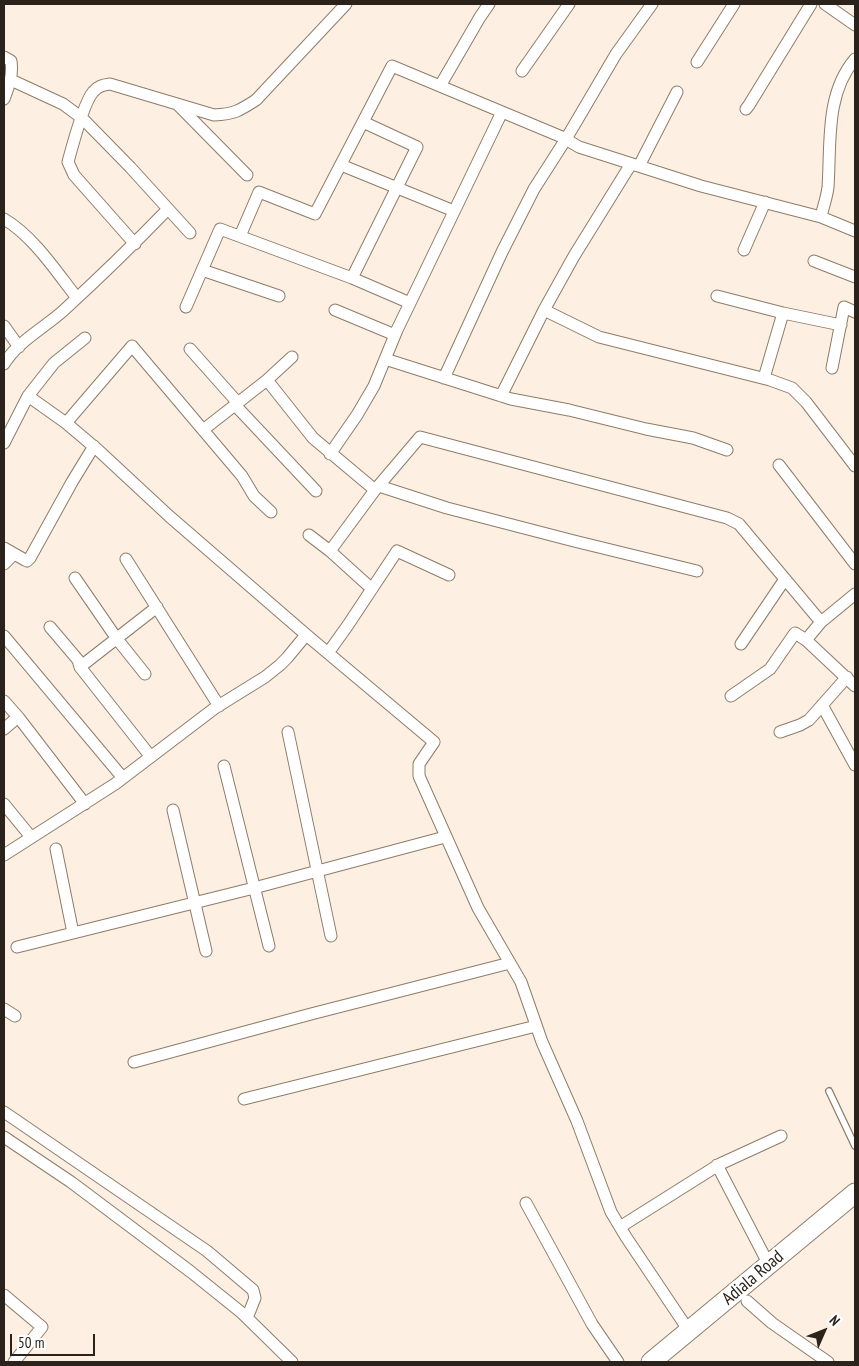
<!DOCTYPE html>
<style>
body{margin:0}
#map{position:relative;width:859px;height:1366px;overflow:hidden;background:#fdf0e2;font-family:"PT Sans Narrow",sans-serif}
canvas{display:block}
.frame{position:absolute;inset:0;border:5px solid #2b231b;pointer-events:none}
.north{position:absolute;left:799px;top:1306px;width:50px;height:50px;-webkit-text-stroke:4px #fff;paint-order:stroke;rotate:46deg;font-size:14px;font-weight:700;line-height:20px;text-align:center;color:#2b231b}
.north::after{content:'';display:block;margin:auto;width:18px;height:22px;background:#2b231b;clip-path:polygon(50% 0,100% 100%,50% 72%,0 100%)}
.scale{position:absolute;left:10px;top:1334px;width:85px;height:22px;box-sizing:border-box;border:2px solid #2b231b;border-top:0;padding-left:6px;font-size:15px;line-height:18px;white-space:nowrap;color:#2b231b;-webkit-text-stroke:4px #fff;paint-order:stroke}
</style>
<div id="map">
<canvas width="859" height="1366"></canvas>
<div class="frame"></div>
<div class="north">N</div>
<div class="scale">50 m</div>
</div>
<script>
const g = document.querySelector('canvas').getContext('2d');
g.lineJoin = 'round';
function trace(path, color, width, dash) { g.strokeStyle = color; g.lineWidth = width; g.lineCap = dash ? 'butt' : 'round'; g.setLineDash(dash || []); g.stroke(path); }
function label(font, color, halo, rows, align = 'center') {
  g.font = font + ' "PT Sans Narrow",sans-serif'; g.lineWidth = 5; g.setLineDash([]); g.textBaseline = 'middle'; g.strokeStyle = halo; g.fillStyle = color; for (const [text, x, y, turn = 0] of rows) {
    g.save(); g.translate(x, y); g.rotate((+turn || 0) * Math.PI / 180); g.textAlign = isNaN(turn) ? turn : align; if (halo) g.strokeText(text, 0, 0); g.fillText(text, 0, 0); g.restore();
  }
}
const service = new Path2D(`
 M829 1091 855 1146`);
const minor = new Path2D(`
 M825 4 855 25
 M4 57 11 61C13 75 9 86 4 99
 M697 62 734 4
 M522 71 569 4
 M11 80 63 104 82 118 130 167 190 233
 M440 86 480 17 489 4
 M178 105 247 175
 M746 109 749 105 811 4
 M341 165 454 211
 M639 166 677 92
 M821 217C823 207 827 197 828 187 831 144 825 94 855 59
 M4 219C33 236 56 271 77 298
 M240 236 259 192 315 214 392 66 562 137 579 147 701 186 821 217 855 231
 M135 244 74 175 68 162C72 147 84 102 93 92 98 86 103 85 110 84L214 115C234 114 239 111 256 100L346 4
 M744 250 765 202
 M814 261 855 277
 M202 270 279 296
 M352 278 417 147 363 122
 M717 296 783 313 841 325
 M186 307 220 229 352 278 410 303
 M335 310 395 335
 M544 310 599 337 770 380 792 388 806 402 855 466
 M4 326 19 347
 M190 349 238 403
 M385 359 511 399 569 410 646 429 693 438 727 450
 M4 364C17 342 44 328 63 311 99 278 134 244 168 209
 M832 368 844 307 855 312
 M444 378 502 252 534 189 566 139 616 54 652 4
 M764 378 783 313
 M267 380 313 438 375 490
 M28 396 66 423 98 450 169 516 310 638 434 742 419 764V776L478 908 521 982 542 1042 577 1121 611 1212 626 1237 689 1331
 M501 396 544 310 574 256 631 164
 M235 405 316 491
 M66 423 132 346 242 476 254 496 271 512
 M203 430 267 380 292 357
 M4 443 28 396 54 363 85 338
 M330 454 357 415 374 386 397 330 502 112
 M779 465 855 564
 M379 486 447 508 574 541 697 571
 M309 535 330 551 372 589
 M4 548 25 560 27 561 30 558 72 482 94 446
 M330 551 375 490 420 437 727 518 739 524 821 622 855 594
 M126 559 219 706
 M4 564 14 554
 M75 578 117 639 145 674
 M821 622 806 640 855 686
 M50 627 78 660 80 667 151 757
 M4 636 123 778
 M741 644 785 579
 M328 653 348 625 397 551 449 575
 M80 667 157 607
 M731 696 770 669 795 633 806 640
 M4 701 19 718 85 804
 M822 705 855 765
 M4 729 18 717
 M288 732 331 936
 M780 732 800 725 809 720 847 677
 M224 766 269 946
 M4 804 31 837
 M173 810 206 951
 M56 849 73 933
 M4 855 115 784 215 708 265 677 280 665 287 658 306 635
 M17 947 254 888 445 837
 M4 1009 15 1016
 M134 1062 311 1014 510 963
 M244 1099 536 1026
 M4 1112 207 1251 253 1290 255 1298 247 1318
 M4 1137 71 1182 191 1272 242 1313 292 1362
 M717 1165 769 1265
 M526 1203 592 1324 618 1362
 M620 1227 720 1164 781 1136
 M4 1295 42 1327 14 1362
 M747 1301 772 1323 828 1362`);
const primary = new Path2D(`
 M651 1362 855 1193`);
trace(service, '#8e7c67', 8);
trace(minor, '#8e7c67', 13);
trace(primary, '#8e7c67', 21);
trace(service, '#fff', 5.5);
trace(minor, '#fff', 11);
trace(primary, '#fff', 19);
label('18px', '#2b231b', '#fff', [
 ["Adiala Road",753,1278,-40]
]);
</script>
